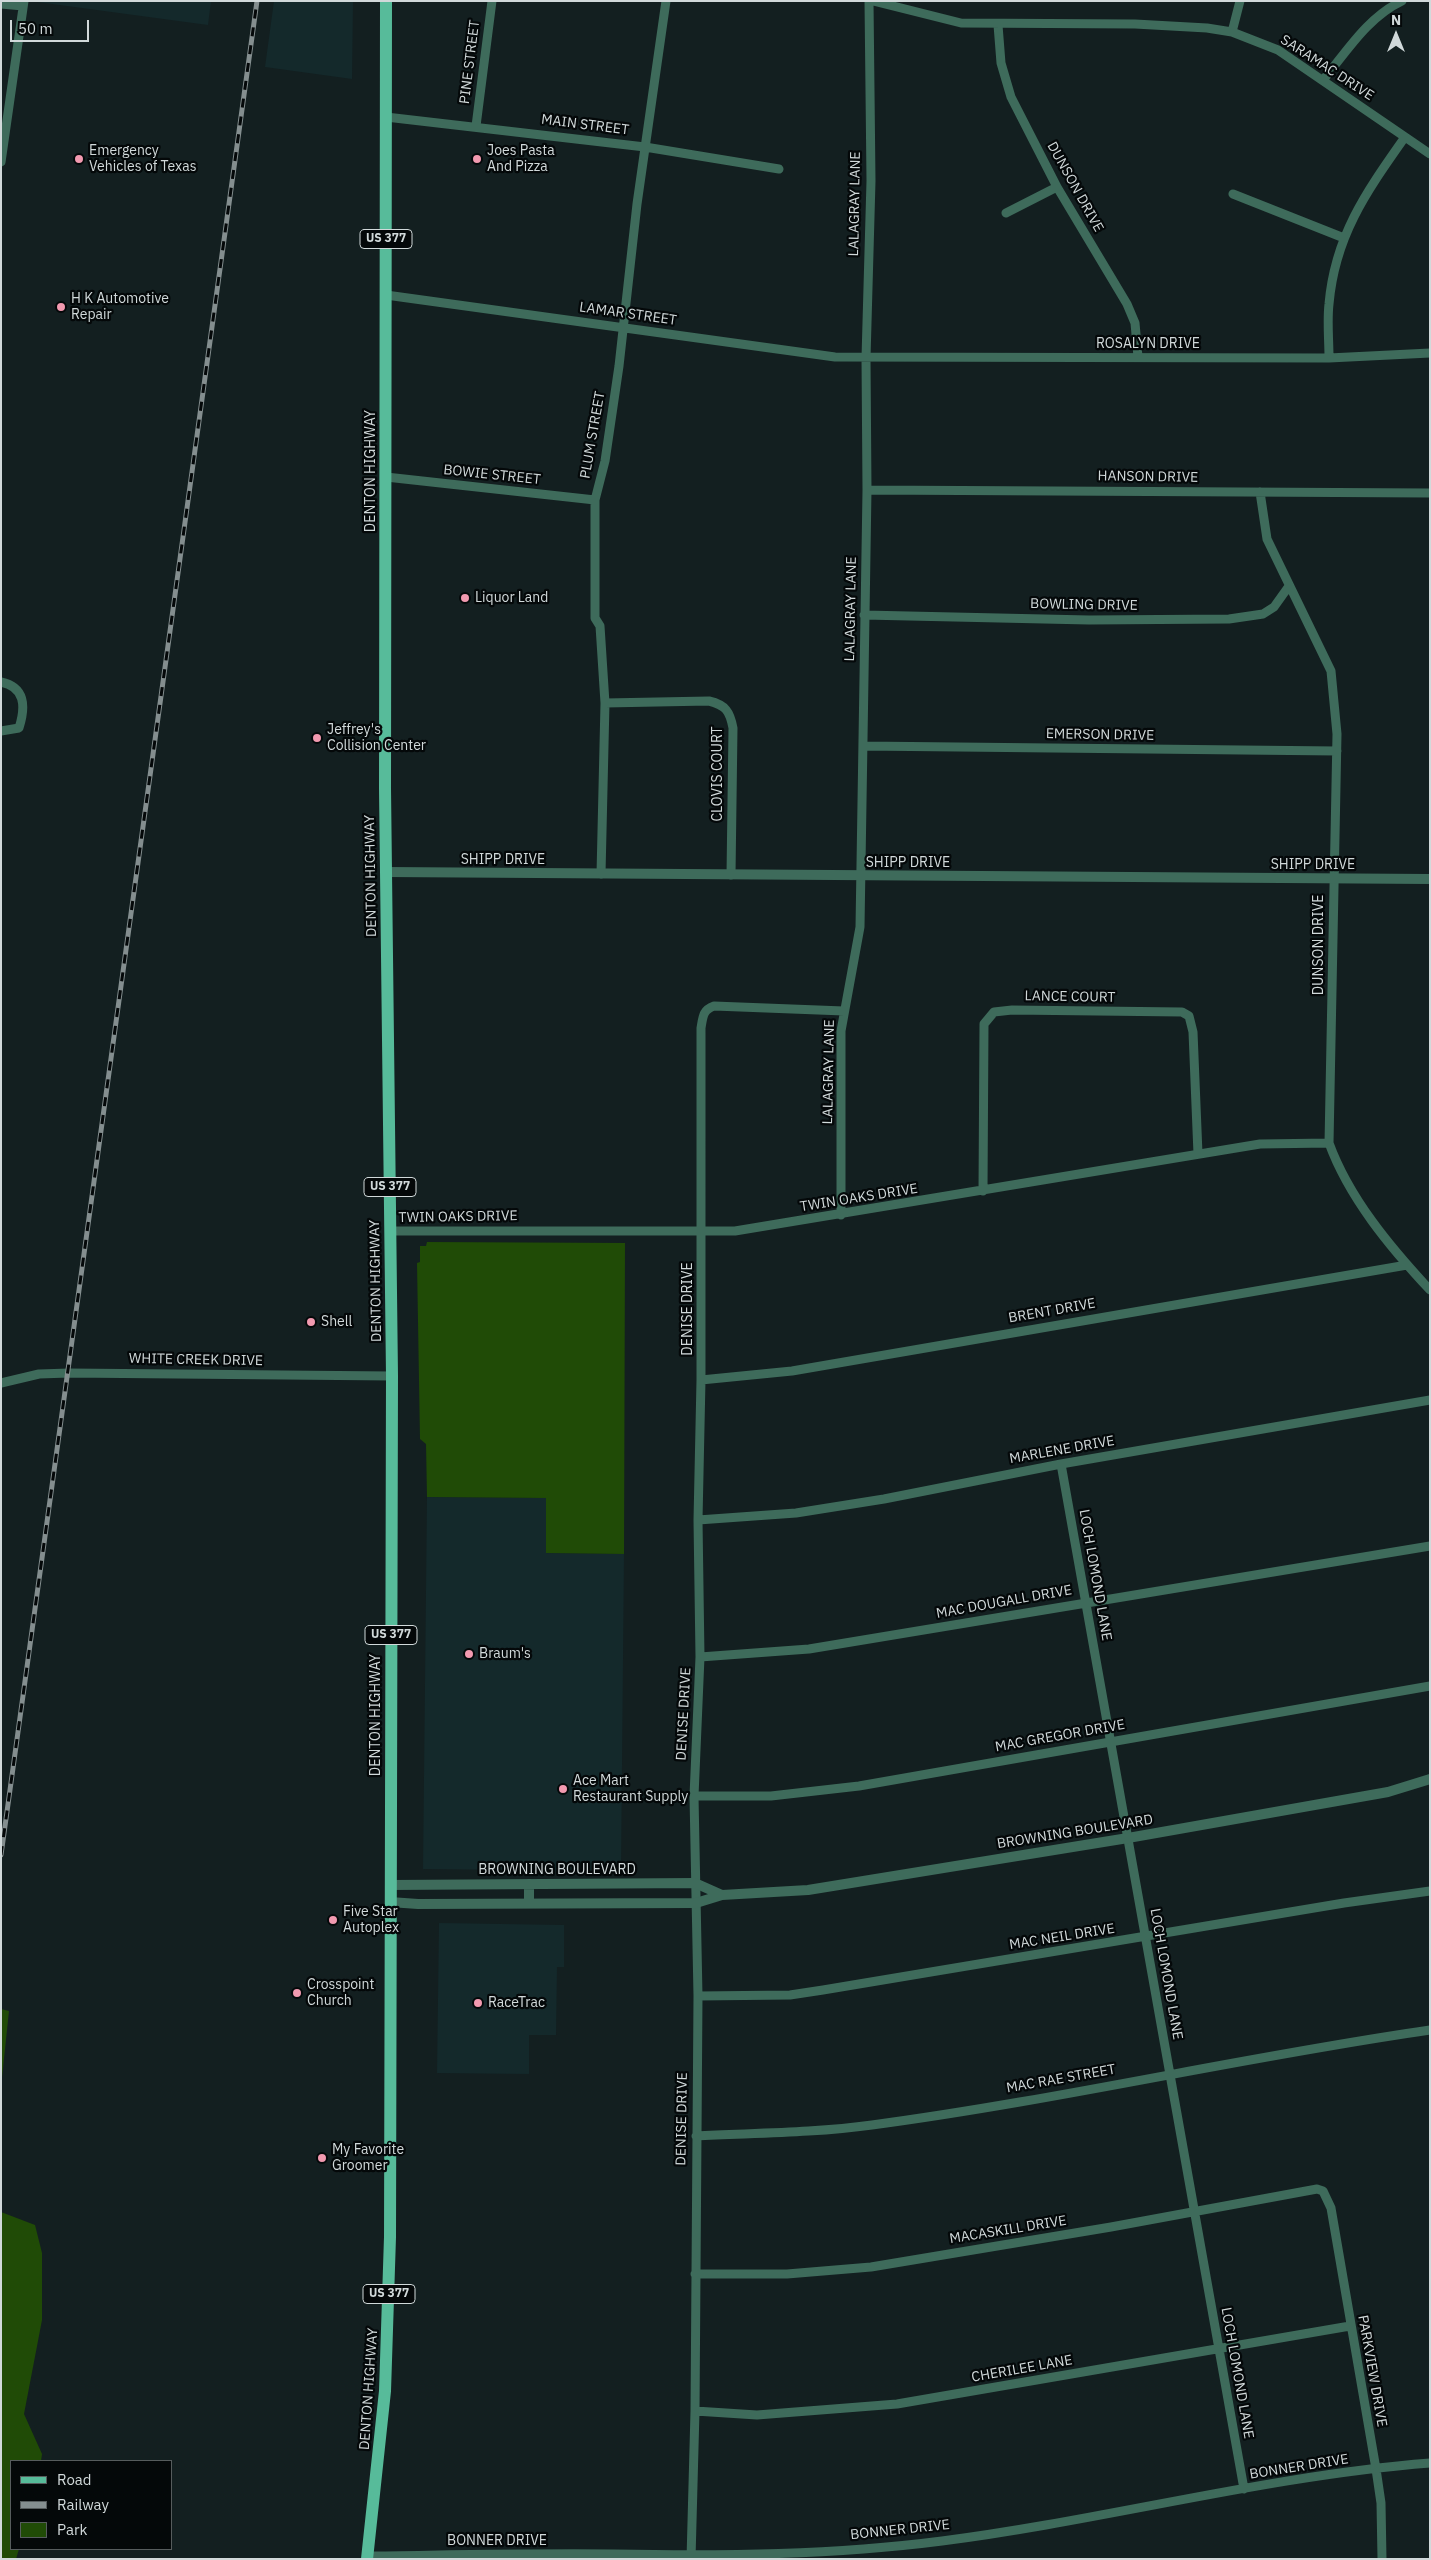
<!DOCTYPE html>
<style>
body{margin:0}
#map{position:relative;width:1431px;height:2560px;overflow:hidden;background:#131f20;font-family:"IBM Plex Sans",sans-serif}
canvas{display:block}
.frame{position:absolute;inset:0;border:2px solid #d1d9da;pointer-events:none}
.legend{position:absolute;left:10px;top:2460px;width:162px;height:90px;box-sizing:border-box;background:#040809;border:1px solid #565c5d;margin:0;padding:6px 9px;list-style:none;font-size:15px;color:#d1d9da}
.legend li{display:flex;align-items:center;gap:10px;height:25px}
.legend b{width:25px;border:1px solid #565c5d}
.north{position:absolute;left:1371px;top:10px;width:50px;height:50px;-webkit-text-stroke:4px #040809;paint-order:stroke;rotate:0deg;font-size:14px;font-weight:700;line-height:20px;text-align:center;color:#d1d9da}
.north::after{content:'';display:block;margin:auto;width:18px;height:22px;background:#d1d9da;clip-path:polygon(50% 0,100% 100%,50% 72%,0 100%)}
.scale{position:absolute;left:10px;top:20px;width:79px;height:22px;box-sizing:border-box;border:2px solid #d1d9da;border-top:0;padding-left:6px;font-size:15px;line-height:18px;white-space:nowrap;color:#d1d9da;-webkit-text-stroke:4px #040809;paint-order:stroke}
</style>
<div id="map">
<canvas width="1431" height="2560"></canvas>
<div class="frame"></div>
<ul class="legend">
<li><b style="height:6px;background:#57bb9a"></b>Road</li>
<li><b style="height:6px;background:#848e8f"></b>Railway</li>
<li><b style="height:14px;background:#204b06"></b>Park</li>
</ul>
<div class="north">N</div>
<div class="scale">50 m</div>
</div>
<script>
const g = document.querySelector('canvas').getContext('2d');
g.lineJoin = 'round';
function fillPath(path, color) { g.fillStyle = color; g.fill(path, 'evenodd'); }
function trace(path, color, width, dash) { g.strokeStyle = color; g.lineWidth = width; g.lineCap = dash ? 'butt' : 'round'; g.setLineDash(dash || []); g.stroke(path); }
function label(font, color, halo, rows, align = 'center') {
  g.font = font + ' "IBM Plex Sans",sans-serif'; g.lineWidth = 4.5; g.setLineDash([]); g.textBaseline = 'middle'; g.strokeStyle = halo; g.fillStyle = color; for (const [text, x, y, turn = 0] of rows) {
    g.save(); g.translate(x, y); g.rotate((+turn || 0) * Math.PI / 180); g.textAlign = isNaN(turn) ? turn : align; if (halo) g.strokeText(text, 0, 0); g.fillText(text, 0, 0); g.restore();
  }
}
fillPath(new Path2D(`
 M30 1H211L208 25Z
 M274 1H353L352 79 265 67Z
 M427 1497 546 1498V1553L624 1554 621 1871 423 1869Z
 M439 1923 564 1925V1967H557L556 2035H529V2074L437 2073Z`), '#14292b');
fillPath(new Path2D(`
 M427 1242 625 1243 624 1554 546 1553V1498L427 1497 426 1444 420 1439 417 1263 420 1262V1246H426Z
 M1 2009 9 2011 1 2087Z
 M1 2212 35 2225 42 2253V2320L24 2414 42 2454 41 2461H11V2549H19L16 2559H1Z`), '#204b06');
trace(new Path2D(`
 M873 1 961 23 1135 24 1207 28 1232 32 1278 50 1430 154
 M1 4 23 6
 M998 25 1001 63 1011 97 1057 187 1127 304 1135 323 1138 357
 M1232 32 1240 1
 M1324 79C1347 51 1368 17 1402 1
 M386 117 645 147 779 169
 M476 126 492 1
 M1 162 24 1
 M1233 194 1344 238
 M1006 213 1057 187
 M386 295 835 357 1329 358 1430 353
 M1329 358C1329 340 1327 321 1329 304 1335 235 1367 191 1405 137
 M386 477 595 500
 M867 490 1430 493
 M1260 492 1267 539 1331 671 1337 734 1329 1143C1349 1198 1390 1247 1430 1290
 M864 615 1089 620 1229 619 1263 614 1274 607 1289 586
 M1 682C25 687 26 706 19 728L1 731
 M605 703 709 701C726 705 730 712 733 728L731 875
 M863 746 1337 751
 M601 874 605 703 600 626 595 618V500L605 461 619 366 637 204 666 1
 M983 1191 984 1024 994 1012 1012 1010 1182 1012 1189 1016 1193 1032 1198 1154
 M841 1215V1031L860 927 867 490 866 358 871 181 869 1
 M390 1231H735L1260 1144 1329 1143
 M701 1380 792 1371 1407 1265
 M1 1383 39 1374 69 1373 392 1376
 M1061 1464 1244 2489
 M698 1520 796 1513 884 1499 1061 1464 1430 1400
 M700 1657 809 1649 1430 1546
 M694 1796H771L859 1786 1430 1686
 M698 1996 790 1995 823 1990 1344 1903 1430 1891
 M696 2136C754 2133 814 2133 872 2125 1059 2100 1243 2057 1430 2030
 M695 2274H787L871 2267 1111 2227 1317 2189 1323 2191 1331 2208 1376 2469 1381 2503 1382 2559
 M695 2411 757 2415 897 2404 1350 2326
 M367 2556C449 2555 532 2553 614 2554 724 2556 833 2555 942 2541 1105 2520 1266 2476 1430 2463
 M691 2559 695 2411 698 1996 694 1796 700 1657 698 1520 701 1380V1028C703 1016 703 1010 714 1006L844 1011`), '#3e6b5b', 9);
trace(new Path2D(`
 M386 872 1430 879
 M529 1884V1903
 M390 1885 695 1883 722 1895
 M390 1902 418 1904 696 1903 722 1895 808 1890 1128 1838 1388 1792 1430 1779`), '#3e6b5b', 10);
trace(new Path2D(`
 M367 2559 385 2391 390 2237 392 1376 385 788 386 1`), '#57bb9a', 12);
const rail = new Path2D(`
 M1 1855 257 1`);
trace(rail, '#848e8f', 5);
trace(rail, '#040809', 3, [9]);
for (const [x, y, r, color] of [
 [79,159,5,"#f29ab0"],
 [477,159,5,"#f29ab0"],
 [61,307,5,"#f29ab0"],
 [465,598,5,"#f29ab0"],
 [317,738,5,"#f29ab0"],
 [311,1322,5,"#f29ab0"],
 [469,1654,5,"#f29ab0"],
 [563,1789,5,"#f29ab0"],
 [333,1920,5,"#f29ab0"],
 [297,1993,5,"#f29ab0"],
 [478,2003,5,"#f29ab0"],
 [322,2158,5,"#f29ab0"]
]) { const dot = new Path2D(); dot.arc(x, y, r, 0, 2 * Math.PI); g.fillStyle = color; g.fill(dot); trace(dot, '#040809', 2); }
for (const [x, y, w] of [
 [386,239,52],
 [390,1187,52],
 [391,1635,52],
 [389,2294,52]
]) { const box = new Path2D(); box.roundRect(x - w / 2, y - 9.5, w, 19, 4); g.fillStyle = '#040809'; g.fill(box); trace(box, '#d1d9da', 1); }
label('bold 12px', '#d1d9da', null, [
 ["US 377",386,239],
 ["US 377",390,1187],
 ["US 377",391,1635],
 ["US 377",389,2294]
]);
label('14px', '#d1d9da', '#040809', [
 ["PINE STREET",470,62,-83],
 ["SARAMAC DRIVE",1327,68,33],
 ["MAIN STREET",585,125,7],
 ["DUNSON DRIVE",1075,187,61],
 ["LALAGRAY LANE",855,204,-89],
 ["LAMAR STREET",628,314,8],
 ["ROSALYN DRIVE",1148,344],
 ["PLUM STREET",593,435,-80],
 ["DENTON HIGHWAY",371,471,-90],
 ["BOWIE STREET",492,475,6],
 ["HANSON DRIVE",1148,477,1],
 ["BOWLING DRIVE",1084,605,1],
 ["LALAGRAY LANE",851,609,-89],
 ["EMERSON DRIVE",1100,735,1],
 ["CLOVIS COURT",718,774,-90],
 ["SHIPP DRIVE",503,860],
 ["SHIPP DRIVE",908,863],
 ["SHIPP DRIVE",1313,865],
 ["DENTON HIGHWAY",371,876,-91],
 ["DUNSON DRIVE",1319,945,-90],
 ["LANCE COURT",1070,997,1],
 ["LALAGRAY LANE",829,1072,-89],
 ["TWIN OAKS DRIVE",859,1198,-9],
 ["TWIN OAKS DRIVE",458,1217,-1],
 ["DENTON HIGHWAY",376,1281,-91],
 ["DENISE DRIVE",688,1309,-90],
 ["BRENT DRIVE",1052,1311,-10],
 ["WHITE CREEK DRIVE",196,1360,1],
 ["MARLENE DRIVE",1062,1450,-10],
 ["LOCH LOMOND LANE",1095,1575,80],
 ["MAC DOUGALL DRIVE",1004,1602,-10],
 ["DENISE DRIVE",684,1714,-87],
 ["DENTON HIGHWAY",376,1715,-90],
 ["MAC GREGOR DRIVE",1060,1736,-10],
 ["BROWNING BOULEVARD",1075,1832,-9],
 ["BROWNING BOULEVARD",557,1870],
 ["MAC NEIL DRIVE",1062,1937,-9],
 ["LOCH LOMOND LANE",1166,1974,80],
 ["MAC RAE STREET",1061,2079,-10],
 ["DENISE DRIVE",682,2119,-89],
 ["MACASKILL DRIVE",1008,2230,-9],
 ["CHERILEE LANE",1022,2369,-10],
 ["PARKVIEW DRIVE",1372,2371,80],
 ["LOCH LOMOND LANE",1237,2373,80],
 ["DENTON HIGHWAY",369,2389,-86],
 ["BONNER DRIVE",1299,2467,-9],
 ["BONNER DRIVE",900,2530,-6],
 ["BONNER DRIVE",497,2541]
]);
label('14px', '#d1d9da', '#040809', [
 ["Emergency",89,151],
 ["Vehicles of Texas",89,167],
 ["Joes Pasta",487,151],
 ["And Pizza",487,167],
 ["H K Automotive",71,299],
 ["Repair",71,315],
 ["Liquor Land",475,598],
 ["Jeffrey's",327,730],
 ["Collision Center",327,746],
 ["Shell",321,1322],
 ["Braum's",479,1654],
 ["Ace Mart",573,1781],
 ["Restaurant Supply",573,1797],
 ["Five Star",343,1912],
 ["Autoplex",343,1928],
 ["Crosspoint",307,1985],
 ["Church",307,2001],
 ["RaceTrac",488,2003],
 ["My Favorite",332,2150],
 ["Groomer",332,2166]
], 'left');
</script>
